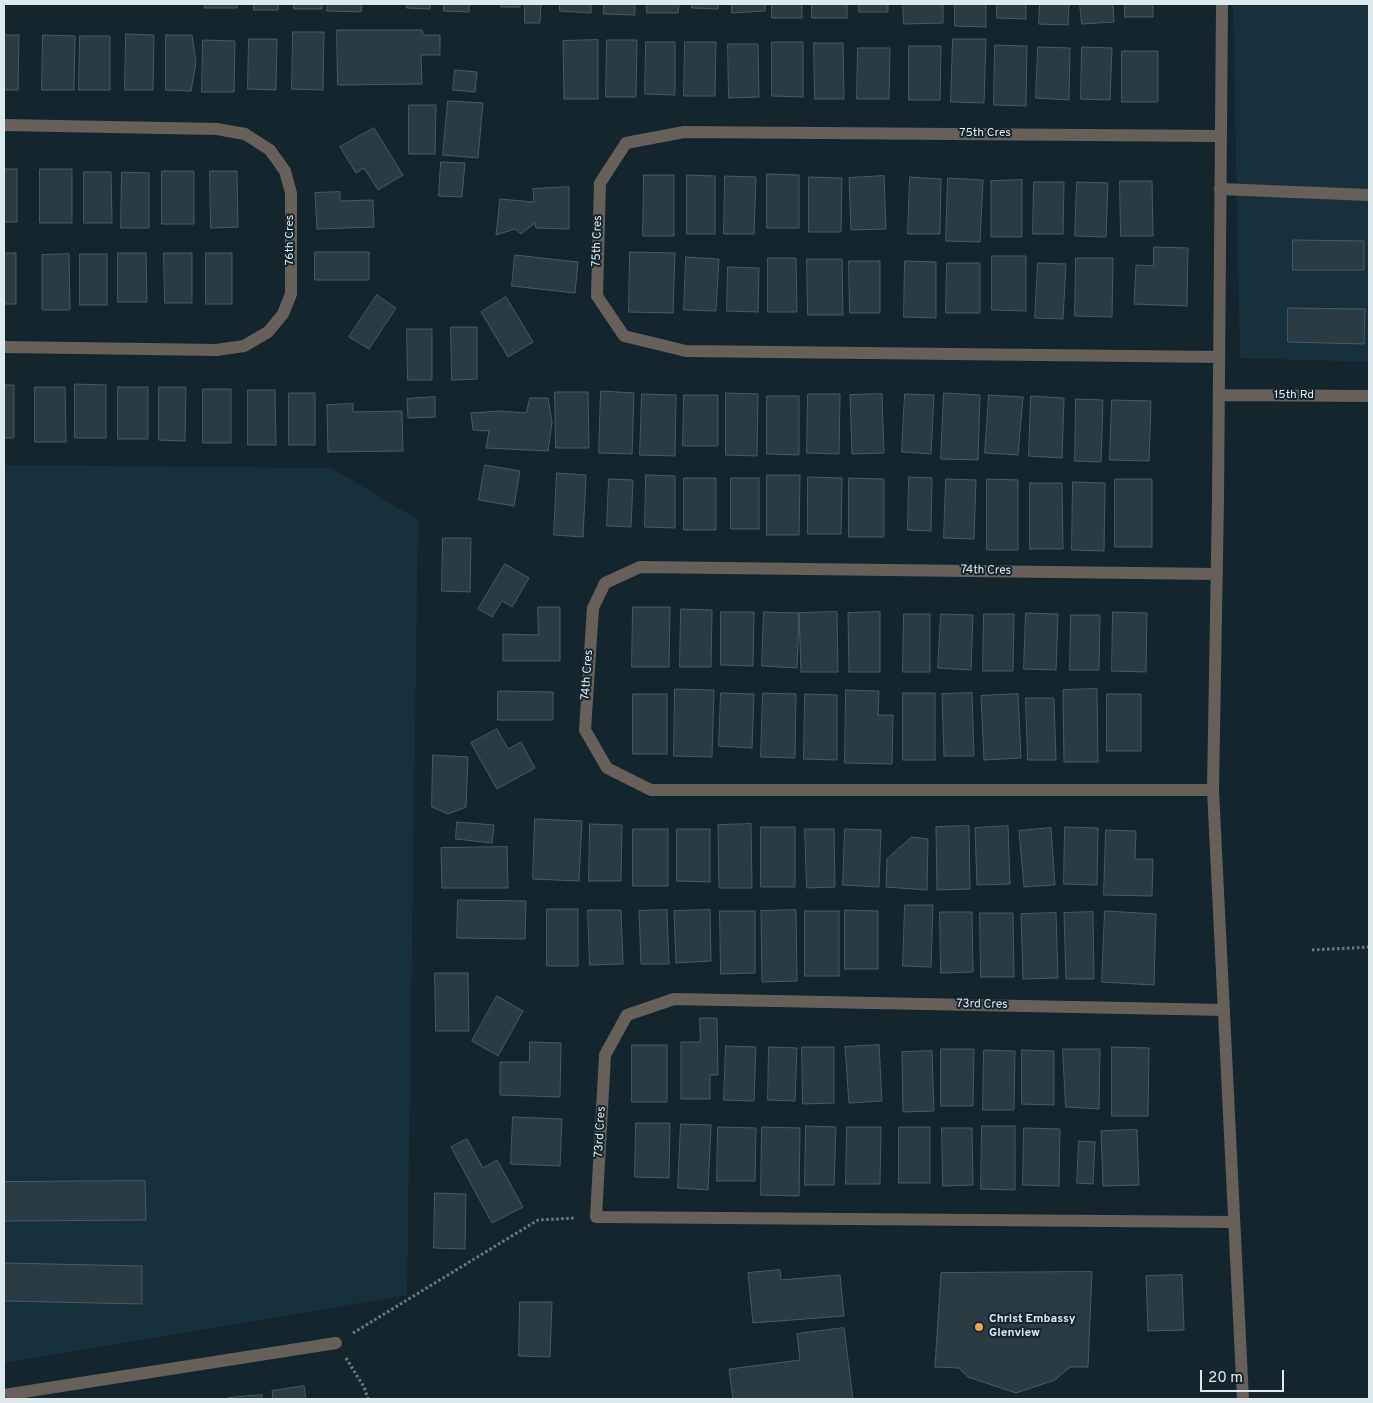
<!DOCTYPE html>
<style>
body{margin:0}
#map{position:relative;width:1373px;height:1403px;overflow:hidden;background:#15252d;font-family:Overpass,sans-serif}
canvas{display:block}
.frame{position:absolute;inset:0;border:5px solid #dee9ee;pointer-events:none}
.scale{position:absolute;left:1200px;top:1370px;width:84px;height:22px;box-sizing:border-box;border:2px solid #dee9ee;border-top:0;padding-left:6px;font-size:15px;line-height:18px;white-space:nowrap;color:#dee9ee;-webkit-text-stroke:4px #15252d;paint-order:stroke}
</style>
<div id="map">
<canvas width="1373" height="1403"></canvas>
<div class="frame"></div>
<div class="scale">20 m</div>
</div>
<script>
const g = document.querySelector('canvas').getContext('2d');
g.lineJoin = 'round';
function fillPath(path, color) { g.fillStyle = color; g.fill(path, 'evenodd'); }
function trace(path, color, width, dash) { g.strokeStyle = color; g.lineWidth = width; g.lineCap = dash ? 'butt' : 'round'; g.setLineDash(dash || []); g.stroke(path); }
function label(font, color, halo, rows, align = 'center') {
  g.font = font + ' Overpass,sans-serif'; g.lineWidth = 4; g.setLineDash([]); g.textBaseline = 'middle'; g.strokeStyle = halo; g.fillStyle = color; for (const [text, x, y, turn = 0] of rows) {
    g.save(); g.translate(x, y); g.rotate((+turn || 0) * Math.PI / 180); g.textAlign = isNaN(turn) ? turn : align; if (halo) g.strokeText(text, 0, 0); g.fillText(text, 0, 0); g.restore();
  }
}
fillPath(new Path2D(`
 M1233 4H1369V362L1240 358Z
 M4 465 332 468 418 520 407 1295 4 1363Z`), '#18303b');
const building = new Path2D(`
 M205 4H237V8H205Z
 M254 4H278V10H254Z
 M294 4H322V9H294Z
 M328 4H362L361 12 327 11Z
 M407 4H430V9L407 8Z
 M444 4H469V12L444 11Z
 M501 4H520V7H501Z
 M525 4H541L540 23H525Z
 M560 4H591V13L560 11Z
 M604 4H635V15L604 14Z
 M647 4H679L678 13H647Z
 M692 4H718V9L692 8Z
 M732 4H765V11L732 13Z
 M772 4H802V18H772Z
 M812 4H847V18H812Z
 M859 4H888V12H859Z
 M903 4H943V23L904 24Z
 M955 4H986V27L955 26Z
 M997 4H1026V19L997 18Z
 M1040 4H1069L1068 25 1039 24Z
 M1080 4H1113L1114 22 1082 24Z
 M1125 4H1153V17H1125Z
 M337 30H422L423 35H440V55H421L422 84 338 85Z
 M293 32H324L323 90 292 89Z
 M126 34 154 35 153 90H125Z
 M4 35H19L18 90H4Z
 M43 35 75 36 74 90H42Z
 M166 35H192L196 62 191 91 166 90Z
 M80 36H110V90H79Z
 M249 39H277L276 90 248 89Z
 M953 39H986L984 103 951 102Z
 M203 40 235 41 234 92H202Z
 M598 40V99H564L563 41Z
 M607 40H637L636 97H606Z
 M646 42H675V95L645 94Z
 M685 42H716L715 96H684Z
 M772 42H803V97L772 96Z
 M814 43H843L844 99H815Z
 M728 44H758L759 97 729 98Z
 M995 45 1027 46 1026 106 994 105Z
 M909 46H941L940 100H909Z
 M1038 47 1070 48 1069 100 1036 98Z
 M1082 47 1112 48 1110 100 1081 99Z
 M858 48H890L889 99H857Z
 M1122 51H1158V102H1122Z
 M455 70 477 72 475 92 453 90Z
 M448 101 483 103 478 158 443 155Z
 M409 105H436L435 154H409Z
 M374 128 403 175 378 190 364 168 356 173 340 147Z
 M441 162 465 163 462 197 439 196Z
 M4 169H17V222H4Z
 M40 169H72V223H40Z
 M162 171H194V224H162Z
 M210 171H237L238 227 211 228Z
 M84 172H111L112 223H84Z
 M122 172 149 173V228H121Z
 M767 174 799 175V228H767Z
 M644 175H674V236H643Z
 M687 175 715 176V234H687Z
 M725 176 756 177 754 234H724Z
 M884 176 886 229 851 230 849 178Z
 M809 177 842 178 841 232H809Z
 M910 177 941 179 940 234H908Z
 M948 178 983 180 980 242 946 241Z
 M1022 180V237H991V181Z
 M1120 181H1152L1153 236H1121Z
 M1034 182H1064L1063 234H1033Z
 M1077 182 1108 183 1106 237 1075 236Z
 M569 187V229L536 228 535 223 521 234 515 229 496 235 500 199 534 202 533 189Z
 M340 192V201L373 200 374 227 317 229 315 193Z
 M1293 240 1364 241V270H1293Z
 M1154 247 1188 248 1187 306 1134 304 1136 265 1153 266Z
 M315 252H369V280H315Z
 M630 252 675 253 673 313 629 312Z
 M4 253H16V304H4Z
 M118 253H146L147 302H118Z
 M164 253H192V303H165Z
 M206 253H232V304H206Z
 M69 254 70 310H42V255Z
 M80 254H107V305H80Z
 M515 255 578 262 575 293 512 286Z
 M992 256H1026V311L992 310Z
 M686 257 719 259 716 311 684 310Z
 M768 258H796L797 312H768Z
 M1076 258H1113L1112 317 1075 316Z
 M807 259H842L843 315H808Z
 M849 261H880V313H850Z
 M905 261 936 262V318L904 317Z
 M947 263H980V313H946Z
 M1038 263 1066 264 1063 319 1035 318Z
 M728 267 759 268 758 312 727 311Z
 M377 295 396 308 369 349 349 337Z
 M506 297 533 342 508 357 481 312Z
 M1288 308 1365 309 1364 344 1288 342Z
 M451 327H477V379L452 380Z
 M407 329H432V380H408Z
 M75 384 106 385V438H75Z
 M4 385H14V438H4Z
 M35 387H65L66 442H35Z
 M118 387H148V439H118Z
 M159 387H186L185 441 159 440Z
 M203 389H231V443H203Z
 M248 390H275L276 445H248Z
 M601 391 634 393 632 454 599 453Z
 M555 392H588L589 448H556Z
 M289 393H315V445H289Z
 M726 393 758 394 757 456 726 455Z
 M944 393 980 395 978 460 941 459Z
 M642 394 676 395 675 456 640 455Z
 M808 394H840L839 454 807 453Z
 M882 394 884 453 852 454 850 395Z
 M905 394 934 395 931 454 902 452Z
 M684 395H718V446H683Z
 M989 395 1023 397 1018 455 985 453Z
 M767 396H799V455L767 454Z
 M1031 396 1064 398 1062 458 1029 456Z
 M435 397V417L408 418 407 399Z
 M530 398H548L552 422 548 451 486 448 489 431 473 430 471 413 500 411 526 413Z
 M1076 399 1103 400 1101 462 1075 461Z
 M1112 400 1151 401 1149 461 1110 460Z
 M353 404V412L402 411 403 451 328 452 327 405Z
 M485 465 520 471 514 506 479 500Z
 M557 473 586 475 583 537 554 535Z
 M646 475 675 476V528L645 527Z
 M767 475H800L799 535H767Z
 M808 477 842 478 841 534H808Z
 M909 477 932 478 931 531 908 530Z
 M684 478H716V530H684Z
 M731 478H759V529H731Z
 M849 478 884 479V537H849Z
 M609 479 633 480 631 527 607 526Z
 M946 479 976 480 974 539 944 538Z
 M987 479 1018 480V550H987Z
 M1115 479H1152V547H1115Z
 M1073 482 1105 483 1104 551 1072 550Z
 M1030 483H1062L1063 549H1030Z
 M443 538H471L470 592 442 591Z
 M505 564 529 578 512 607 502 601 492 617 478 609Z
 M538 607H560V661H503V634L538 635Z
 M633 607H670L669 667H632Z
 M681 609 712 610 711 667H680Z
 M721 612H754L753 666 721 665Z
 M764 612 799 613 797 668 762 666Z
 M837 612 838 672H801L799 613Z
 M880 612V672H849L848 613Z
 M1113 612 1147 613 1146 672 1112 671Z
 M1026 613 1058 614 1056 670 1024 669Z
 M904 614H930V672H903Z
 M941 614 973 615 971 670 938 668Z
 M984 614H1014L1013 671H983Z
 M1071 615H1100L1099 670H1070Z
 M675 689 714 690 712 757 674 756Z
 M1097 689 1098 762H1064L1063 690Z
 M846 690 879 691 878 715H893L892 764 845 763Z
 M498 691 553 692V720H498Z
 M721 693 754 694 752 748 719 746Z
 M763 693 796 694 795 758 761 757Z
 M903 693H935V760H903Z
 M972 693 974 756H944L942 694Z
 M633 694H667V754H633Z
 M805 694 837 695V760L804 759Z
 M1018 694 1021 758 984 760 981 696Z
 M1107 694H1141V751H1107Z
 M1026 698H1054L1056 760H1028Z
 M497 729 508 749 521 742 535 768 497 789 471 743Z
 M433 755 468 757 466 807 448 814 432 807Z
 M535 819 582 821 579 881 533 879Z
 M457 822 494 825 492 843 456 839Z
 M590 824 622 825 621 881H589Z
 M751 824 752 888H719L718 825Z
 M969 826 970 889 937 890 936 827Z
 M1008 826 1010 884 977 885 975 828Z
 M761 827H795V887H761Z
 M1065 827 1098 828 1097 885 1064 884Z
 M1051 828 1055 885 1024 887 1019 831Z
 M633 829H668V886H633Z
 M677 829H710V882L677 881Z
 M805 829H834L835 887 807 888Z
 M845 829 881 830 879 887 843 885Z
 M1106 830 1136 831 1135 859H1153L1152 896 1104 895Z
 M912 837 928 839 927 890 886 887 887 859Z
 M507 847 508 888H442L441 848Z
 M458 900 526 901 525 939 457 938Z
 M905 905H933L931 967 903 966Z
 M547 909H578V966H547Z
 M588 910H621L623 964 590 965Z
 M667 910 669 964H641L639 911Z
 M710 910 711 961 676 963 674 911Z
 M796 910 797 981 762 982 761 911Z
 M845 910 878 911V969H845Z
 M720 911H755V973L721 974Z
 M805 911H839V976H805Z
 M1105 911 1156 914 1154 985 1102 982Z
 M940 912H972L973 972 941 973Z
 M1093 912 1094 979H1066L1064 913Z
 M980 913H1013L1014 977H981Z
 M1056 913 1058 978 1023 979 1021 914Z
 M435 973H468L469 1031H436Z
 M497 996 523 1011 498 1056 472 1041Z
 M700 1018H717L718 1075H710V1099H681V1042H700Z
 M530 1042 561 1043 560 1097 500 1095V1062H529Z
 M632 1045H667V1102H632Z
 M879 1045 882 1101 849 1103 845 1047Z
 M726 1046 756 1047 754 1101 724 1100Z
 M769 1047 797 1048 795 1101 768 1100Z
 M802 1047H834V1103L803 1104Z
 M1112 1047 1149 1048 1148 1116H1112Z
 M941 1049H974L973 1106H941Z
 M1063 1049H1100L1099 1109 1066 1107Z
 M984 1050 1015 1051 1014 1110H983Z
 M1022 1050 1054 1051V1105L1022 1104Z
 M932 1051 934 1111 903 1112 902 1052Z
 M513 1117 562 1119 560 1166 511 1164Z
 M636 1123H670L669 1178 635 1177Z
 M681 1124 711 1125 708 1190 678 1188Z
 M806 1126 836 1127 834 1185H805Z
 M982 1126H1015V1190L981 1189Z
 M718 1127 756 1128 755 1181H717Z
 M762 1127 800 1128 799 1196 761 1195Z
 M847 1127H881L880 1184H846Z
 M899 1127H930V1183H899Z
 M942 1128H972L973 1185 943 1186Z
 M1024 1128 1060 1129 1059 1186 1023 1185Z
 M1137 1130 1139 1185 1103 1186 1101 1131Z
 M467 1139 483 1168 497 1160 523 1207 492 1223 451 1147Z
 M1079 1141 1095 1142 1093 1184 1077 1183Z
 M145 1181 146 1220 4 1221V1182Z
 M435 1193 466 1194 465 1249 434 1248Z
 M4 1263 142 1266V1304L4 1301Z
 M780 1270 781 1280 840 1275 844 1316 753 1323 748 1273Z
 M1092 1272 1088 1367H1070L1055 1380 1016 1393 968 1377 959 1368 935 1367 941 1273Z
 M1182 1275 1184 1330 1148 1331 1146 1276Z
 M520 1302H552L550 1357 519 1356Z
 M844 1328 853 1399H733L729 1369 800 1360 797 1334Z
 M304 1386 306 1399H273L272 1391Z
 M262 1395V1399H228V1398Z`);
fillPath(building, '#2a3b44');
trace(building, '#485a63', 1);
trace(new Path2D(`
 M1312 950 1369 947
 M353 1333 538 1220 575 1218
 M346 1358 364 1387 368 1399`), '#6b7980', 3, [2.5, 2.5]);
trace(new Path2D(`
 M1220 189 1369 195`), '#665f5a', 12);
trace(new Path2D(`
 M1222 4 1218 498 1213 790 1243 1399
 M4 125 217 129 245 134 270 150 285 171 291 193V294L283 314 268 332 244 346 216 350 4 347
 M1219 357 686 351 624 336 597 296 600 183 626 143 684 132 1221 136
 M1219 395 1369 396
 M1213 790H651L607 768 585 730 593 608 605 583 640 567 1217 574
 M1224 1010 674 999 627 1015 605 1055 596 1217 1233 1222
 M4 1395 336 1343`), '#665f5a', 12);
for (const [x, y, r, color] of [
 [979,1327,5,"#f7a149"]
]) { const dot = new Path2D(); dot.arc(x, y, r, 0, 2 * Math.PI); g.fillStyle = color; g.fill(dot); trace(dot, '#15252d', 2); }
label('12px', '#dee9ee', '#15252d', [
 ["75th Cres",985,134],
 ["76th Cres",291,240,-90],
 ["75th Cres",598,241,-88],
 ["15th Rd",1294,396],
 ["74th Cres",986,571,1],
 ["74th Cres",588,675,-86],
 ["73rd Cres",982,1005,1],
 ["73rd Cres",601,1132,-87]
]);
label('bold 12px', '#dee9ee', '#15252d', [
 ["Christ Embassy",989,1320],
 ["Glenview",989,1334]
], 'left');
</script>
